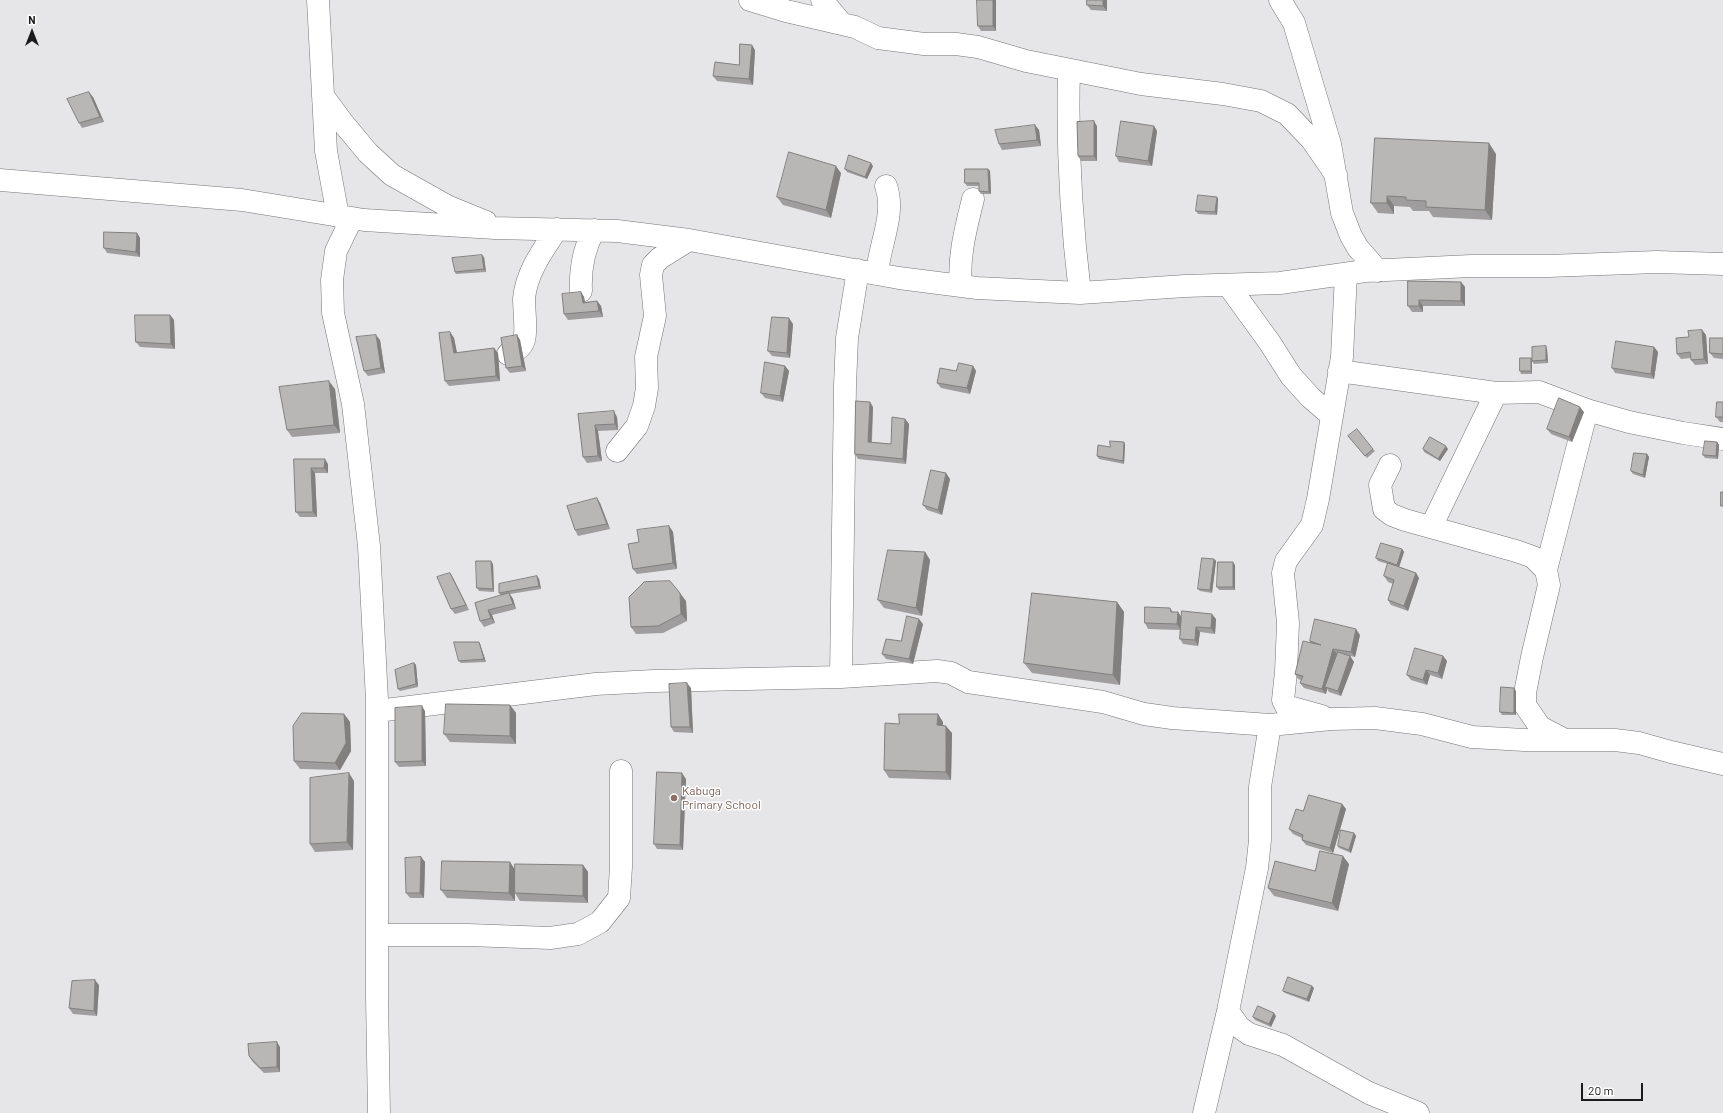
<!DOCTYPE html>
<style>
body{margin:0}
#map{position:relative;width:1723px;height:1113px;overflow:hidden;background:#e6e6e8;font-family:Barlow,sans-serif}
canvas{display:block}
.north{position:absolute;left:12px;top:12px;width:40px;height:40px;-webkit-text-stroke:3px #fff;paint-order:stroke;rotate:0deg;font-size:11px;font-weight:700;line-height:16px;text-align:center;color:#1b1b1c}
.north::after{content:'';display:block;margin:auto;width:14px;height:18px;background:#1b1b1c;clip-path:polygon(50% 0,100% 100%,50% 72%,0 100%)}
.scale{position:absolute;left:1581px;top:1083px;width:62px;height:18px;box-sizing:border-box;border:2px solid #1b1b1c;border-top:0;padding-left:5px;font-size:12px;line-height:14px;white-space:nowrap;color:#1b1b1c;-webkit-text-stroke:3px #fff;paint-order:stroke}
</style>
<div id="map">
<canvas width="1723" height="1113"></canvas>
<div class="north">N</div>
<div class="scale">20 m</div>
</div>
<script>
const g = document.querySelector('canvas').getContext('2d');
g.lineJoin = 'round';
function trace(path, color, width, dash) { g.strokeStyle = color; g.lineWidth = width; g.lineCap = dash ? 'butt' : 'round'; g.setLineDash(dash || []); g.stroke(path); }
function fillPath(path, color) { g.fillStyle = color; g.fill(path, 'evenodd'); }
function label(font, color, halo, rows, align = 'center') {
  g.font = font + ' Barlow,sans-serif'; g.lineWidth = 3; g.setLineDash([]); g.textBaseline = 'middle'; g.strokeStyle = halo; g.fillStyle = color; for (const [text, x, y, turn = 0] of rows) {
    g.save(); g.translate(x, y); g.rotate((+turn || 0) * Math.PI / 180); g.textAlign = isNaN(turn) ? turn : align; if (halo) g.strokeText(text, 0, 0); g.fillText(text, 0, 0); g.restore();
  }
}
const minor = new Path2D(`
 M318 0 326 151 338 216
 M750 0 786 11 855 27 878 38 924 44H956L978 47 1026 61 1141 84 1223 94 1261 101 1287 114 1312 140 1336 175
 M822 0 842 24
 M1280 0 1294 23 1330 144 1342 213 1351 236 1358 248 1378 271
 M1069 70C1067 144 1071 219 1080 293
 M323 96 343 123 368 153 392 175 449 207 486 222
 M0 180 242 200 364 220 495 228 617 231 689 240 899 278 977 288 1080 293 1185 286 1280 283 1365 271 1471 266H1548L1657 262 1723 264
 M352 218 336 251 332 280 333 313 353 404 369 546 377 700V997L379 1113
 M877 274C879 245 896 214 886 186
 M1228 285 1270 343 1291 376 1311 398 1332 416
 M961 286C958 256 966 228 973 199
 M581 291C580 269 583 250 594 230
 M508 354C515 351 522 348 524 340 527 331 524 310 524 299 526 273 543 250 557 229
 M1339 371 1496 393 1539 392 1587 410 1629 422 1683 433 1723 439
 M617 451 637 426 644 406 647 388 646 357 655 316 651 275 653 265 660 258 689 240
 M1390 465 1380 485 1384 509 1392 515 1405 520 1516 551 1533 557 1546 570 1549 585 1532 657 1525 693V705L1540 727 1563 739
 M1431 527 1496 393
 M1546 570 1587 410
 M841 677 845 385 847 338 858 270
 M377 711 596 684 654 681 841 677 937 671 951 673 968 682 1103 702 1144 714 1172 718 1270 725 1331 719 1375 718 1422 724 1472 737 1524 740H1615L1639 743 1671 752 1723 764
 M1322 716 1286 706 1283 700 1286 672 1288 623 1283 573 1286 561 1312 525 1318 499 1342 357 1346 274
 M378 935H468L550 938 578 934 600 922 619 898 621 867V771
 M1228 1011 1239 1027 1249 1034 1283 1045 1369 1093 1418 1113
 M1204 1113 1228 1011 1257 868 1260 840V787L1270 725`);
trace(minor, '#747476', 23);
trace(minor, '#fff', 22);
fillPath(new Path2D(`
 M996 0V31H981L978 26Z
 M1107 0V11L1091 10 1087 5Z
 M755 50 753 85 717 81 713 76 739 65Z
 M93 97 104 122 82 128 79 123Z
 M1035 125 1039 130 1041 146 1002 150 999 144Z
 M1097 126V161H1081L1078 156Z
 M1154 126 1157 131 1152 166 1119 162 1116 156Z
 M1375 138 1496 154 1492 220 1433 217 1429 211H1413L1410 207 1394 206V214L1378 213 1371 203Z
 M873 166 867 179 847 172 845 169Z
 M988 169 990 171 991 194H981L979 191V186H967L965 183Z
 M841 173 831 218 783 205 777 197Z
 M1218 199 1217 215 1198 214 1196 211Z
 M137 233 140 238V257L107 253 104 248Z
 M484 257 486 272 456 274 455 272Z
 M1408 281 1461 282 1465 287V306H1423V312H1412L1408 306Z
 M581 292 584 297 585 302 597 301 601 306 603 317 568 320 564 314Z
 M170 315 174 320 175 349 140 347 136 342Z
 M793 324 790 358 772 356 768 351Z
 M1702 330 1706 335 1708 364 1695 365 1691 360V358L1681 359 1677 354 1689 337Z
 M450 332 454 338 457 353 494 348 498 353 500 381 449 386 445 381Z
 M517 335 520 340 526 371 510 373 506 368Z
 M1723 338V359L1714 358 1710 353Z
 M380 340 385 373 368 376 364 371Z
 M1654 347 1658 352 1654 379 1615 373 1612 368Z
 M1547 349 1548 363 1534 364 1532 361V374H1521L1520 371 1531 358 1532 360Z
 M785 366 789 371 783 402 765 398 761 393Z
 M973 366 976 371 970 394 941 388 937 383 956 371Z
 M335 389 340 433 292 437 287 430Z
 M1723 402V422H1720L1716 417Z
 M873 407 872 442 891 444 905 419 909 424 906 464 858 459 855 454Z
 M1584 412 1572 442 1551 434 1547 429Z
 M578 414 617 417 618 430 598 431 602 461 587 463 583 457Z
 M1348 436 1373 449 1375 451 1367 458Z
 M1124 442 1125 445 1124 464 1099 459 1097 456 1110 447Z
 M1717 442 1719 445 1718 459 1705 458 1703 455Z
 M1423 449H1448L1440 461 1424 452Z
 M1647 454 1649 457 1645 478 1633 474 1631 471Z
 M294 459 328 464V473H315L317 517H300L296 512Z
 M950 479 942 515 927 510 923 505Z
 M597 498 600 503 610 529 578 536 575 530Z
 M669 526 673 532 677 569 637 574 633 569 639 542Z
 M1402 549 1404 552 1399 567 1416 573 1419 578 1408 611 1391 605 1388 600 1393 584 1388 582 1384 576 1388 564 1378 561 1376 558Z
 M925 552 930 560 922 616 884 608 878 600Z
 M1214 559 1216 561 1212 593 1200 591 1198 589Z
 M493 564 494 592 479 591 477 588Z
 M1235 565V590H1219L1217 587Z
 M450 573 453 578 469 610 455 614 451 609Z
 M537 576 539 579 541 589 510 594 513 599 516 609 492 615 495 623 484 627 480 621 475 603 501 596 499 593Z
 M686 601 687 621 663 633 636 634 631 627Z
 M1117 602 1124 612 1120 685 1032 673 1024 663Z
 M1170 608 1173 612H1178L1182 618 1216 619 1215 634 1200 632 1198 646 1183 644 1180 639V630L1148 629 1145 623Z
 M923 624 913 664 886 659 882 654 901 641Z
 M1360 635 1355 657 1350 656 1354 662 1341 696 1329 692 1327 689 1326 694 1304 688 1300 683 1301 680 1298 679 1295 674 1311 643 1310 641Z
 M480 644 486 662 461 663 459 661Z
 M1443 656 1447 661 1442 679 1430 675 1427 685 1411 680 1407 675Z
 M414 663 416 665 418 687 400 691 398 689Z
 M691 688 693 733 674 732 671 727Z
 M1516 691V715H1502L1500 712Z
 M510 705 516 713V744L450 742 444 734Z
 M425 711 426 766 399 767 395 762Z
 M344 714 350 722 351 751 340 770 300 769 294 761Z
 M943 722V725L952 733 951 780 889 778 884 770 899 724Z
 M686 779 683 850 657 849 654 844Z
 M354 781 353 850 315 852 310 844Z
 M1342 804 1346 809 1333 853 1306 845 1302 840V838L1293 834 1289 829 1303 811Z
 M1354 833 1356 836 1351 853 1339 848 1338 846Z
 M421 857 425 862 424 898H410L406 893Z
 M510 862 515 870 583 865 588 872V903L520 901 515 893V901L447 898 441 890Z
 M1349 864 1338 911 1274 896 1268 888 1315 871Z
 M99 985 97 1016 73 1014 69 1008Z
 M1314 988 1309 1002 1285 993 1283 991Z
 M1276 1016 1271 1027 1255 1020 1253 1017Z
 M280 1047V1072L264 1073 252 1061 249 1056Z`), '#9f9d9d');
fillPath(new Path2D(`
 M993 0H996V31L993 26Z
 M1103 0H1107V11L1103 6Z
 M752 45 755 50 753 85 749 79Z
 M89 92 93 97 104 122 100 117Z
 M1094 121 1097 126V161L1094 156Z
 M1035 125 1039 130 1041 146 1037 140Z
 M1154 126 1157 131 1152 166 1148 161Z
 M1489 143 1496 154 1492 220 1485 210Z
 M871 163 873 166 867 179 865 177Z
 M836 166 841 173 831 218 826 210Z
 M988 169 990 171 991 194 989 192Z
 M1387 196 1394 206V214L1387 203Z
 M1217 197 1218 199 1217 215 1215 212Z
 M137 233 140 238V257L136 252Z
 M482 255 484 257 486 272 484 269Z
 M1461 282 1465 287V306L1461 301Z
 M581 292 584 297 586 308 583 303Z
 M1419 300 1423 306V312L1419 306Z
 M597 301 601 306 603 317 599 311Z
 M170 315 174 320 175 349 171 344Z
 M789 318 793 324 790 358 787 353Z
 M1702 330 1706 335 1708 364 1704 359Z
 M450 332 454 338 458 358 454 353Z
 M376 335 380 340 385 373 381 368Z
 M517 335 520 340 526 371 522 366Z
 M1546 346 1547 349 1548 363 1546 360Z
 M1654 347 1658 352 1654 379 1651 374Z
 M494 348 498 353 500 381 496 376Z
 M1531 358 1532 360V374L1531 371Z
 M785 366 789 371 783 402 780 396Z
 M973 366 976 371 970 394 967 388Z
 M329 381 335 389 340 433 334 425Z
 M870 402 873 407 871 447 868 442Z
 M1580 407 1584 412 1572 442 1569 437Z
 M614 411 617 417 618 430 615 424Z
 M905 419 909 424 906 464 903 459Z
 M595 425 598 431 602 461 598 456Z
 M1124 442 1125 445 1124 464 1123 461Z
 M1717 442 1719 445 1718 459 1716 456Z
 M1446 446 1448 449 1440 461 1438 459Z
 M1647 454 1649 457 1645 478 1643 475Z
 M325 459 328 464V473L324 468Z
 M311 468 315 473 317 517 313 512Z
 M946 473 950 479 942 515 938 510Z
 M597 498 600 503 610 529 607 524Z
 M669 526 673 532 677 569 673 563Z
 M1402 549 1404 552 1399 567 1397 565Z
 M925 552 930 560 922 616 916 608Z
 M1214 559 1216 561 1212 593 1210 590Z
 M491 561 493 564 494 592 493 589Z
 M1233 562 1235 565V590L1233 587Z
 M450 573 453 578 469 610 466 605Z
 M1416 573 1419 578 1408 611 1404 606Z
 M537 576 539 579 541 589 539 586Z
 M509 593 513 599 516 609 513 604Z
 M680 593 686 601 687 621 681 614Z
 M1117 602 1124 612 1120 685 1113 675Z
 M488 610 492 615 495 623 491 618Z
 M1178 612 1182 618 1181 630 1177 624Z
 M1212 614 1216 619 1215 634 1211 628Z
 M919 619 923 624 913 664 909 659Z
 M1196 627 1200 632 1198 646 1195 640Z
 M1356 629 1360 635 1355 657 1351 652Z
 M479 642 480 644 486 662 484 659Z
 M1333 649 1337 654 1328 688 1325 687 1327 689 1326 694 1322 689Z
 M1350 656 1354 662 1341 696 1338 691Z
 M1443 656 1447 661 1442 679 1438 673Z
 M414 663 416 665 418 687 416 684Z
 M1426 670 1430 675 1427 685 1423 680Z
 M687 683 691 688 693 733 690 727Z
 M1514 688 1516 691V715L1514 713Z
 M510 705 516 713V744L510 736Z
 M422 706 425 711 426 766 422 761Z
 M344 714 350 722 351 751 340 770 335 763Z
 M938 714 943 722V733L937 725Z
 M946 726 952 733 951 780 946 772Z
 M349 773 354 781 353 850 347 842Z
 M682 773 686 779 683 850 680 845Z
 M1342 804 1346 809 1333 853 1330 848Z
 M1354 833 1356 836 1351 853 1349 850Z
 M1343 856 1349 864 1338 911 1332 903Z
 M421 857 425 862 424 898 420 893Z
 M510 862 515 870V901L509 893Z
 M583 865 588 872V903L583 896Z
 M95 980 99 985 97 1016 94 1011Z
 M1312 986 1314 988 1309 1002 1307 999Z
 M1274 1013 1276 1016 1271 1027 1269 1024Z
 M277 1042 280 1047V1072L277 1067Z`), '#82807f');
const building = new Path2D(`
 M977 0H993V26H978Z
 M1087 0H1103V6L1087 5Z
 M740 44 752 45 749 79 713 76 715 62 739 65Z
 M89 92 100 117 79 123 67 99Z
 M1094 121V156H1078L1077 122Z
 M1121 121 1154 126 1148 161 1116 156Z
 M1035 125 1037 140 999 144 995 130Z
 M1375 138 1489 143 1485 210 1426 207V201L1406 200V197L1387 196V203H1371Z
 M789 152 836 166 826 210 777 197Z
 M849 155 871 163 865 177 845 169Z
 M965 169H988L989 192 979 191V183H965Z
 M1198 195 1217 197 1215 212 1196 211Z
 M104 232 137 233 136 252 104 248Z
 M482 255 484 269 455 272 452 258Z
 M1408 281 1461 282V301L1419 300V306H1408Z
 M581 292 583 303 597 301 599 311 564 314 562 294Z
 M135 315H170L171 344 136 342Z
 M772 317 789 318 787 353 768 351Z
 M1702 330 1704 359 1691 360 1690 352 1677 354 1676 338 1689 337 1688 331Z
 M450 332 454 353 494 348 496 376 445 381 439 333Z
 M376 335 381 368 364 371 356 337Z
 M517 335 522 366 506 368 501 338Z
 M1710 338H1723V354L1710 353Z
 M1616 341 1654 347 1651 374 1612 368Z
 M1546 346V360L1532 361V347Z
 M1520 358H1531V371H1520Z
 M765 362 785 366 780 396 761 393Z
 M959 363 973 366 967 388 937 383 940 368 956 371Z
 M329 381 334 425 287 430 279 387Z
 M1559 398 1580 407 1569 437 1547 429Z
 M856 401 870 402 868 442 891 444 892 417 905 419 903 459 855 454Z
 M1717 402H1723V417H1716Z
 M614 411 615 424 595 425 598 456 583 457 578 414Z
 M1357 429 1373 449 1365 456 1348 436Z
 M1430 437 1446 446 1438 459 1423 449Z
 M1110 441 1124 442 1123 461 1097 456 1098 445 1110 447Z
 M1705 441 1717 442 1716 456 1703 455Z
 M1634 453 1647 454 1643 475 1631 471Z
 M294 459H325L324 468H311L313 512H296Z
 M931 470 946 473 938 510 923 505Z
 M1721 492H1723V506H1721Z
 M597 498 607 524 575 530 567 506Z
 M669 526 673 563 633 569 628 544 639 542 637 530Z
 M1381 543 1402 549 1397 565 1376 558Z
 M888 550 925 552 916 608 878 600Z
 M1202 558 1214 559 1210 590 1198 589Z
 M476 561H491L493 589 477 588Z
 M1218 562H1233V587H1217Z
 M1388 563 1416 573 1404 606 1388 600 1394 580 1384 576Z
 M450 573 466 605 451 609 437 577Z
 M537 576 539 586 499 593V584Z
 M670 581 680 593 681 614 658 626 631 627 629 597 644 582Z
 M509 593 513 604 488 610 491 618 480 621 475 603Z
 M1032 593 1117 602 1113 675 1024 663Z
 M1145 607 1170 608 1171 612H1178L1177 624 1145 623Z
 M1182 611 1212 614 1211 628 1196 627 1195 640 1180 639Z
 M907 616 919 619 909 659 882 654 886 639 901 641Z
 M1315 619 1356 629 1351 652 1333 649 1322 689 1300 683 1303 676 1295 674 1303 641 1321 645 1310 641Z
 M454 642H479L484 659 459 661Z
 M1415 648 1443 656 1438 673 1426 670 1423 680 1407 675Z
 M1338 652 1350 656 1338 691 1325 687Z
 M414 663 416 684 398 689 395 670Z
 M687 683 690 727H671L669 684Z
 M1501 687 1514 688V713L1500 712Z
 M446 704 510 705V736L444 734Z
 M422 706V761L395 762V708Z
 M302 713 344 714 346 743 335 763 294 761 293 726Z
 M899 714H938L937 725 946 726V772L884 770 885 723 899 724Z
 M657 772 682 773 680 845 654 844Z
 M349 773 347 842 310 844V778Z
 M1309 795 1342 804 1330 848 1302 840 1303 835 1289 829 1296 809 1303 811Z
 M1341 830 1354 833 1349 850 1338 846Z
 M1320 851 1343 856 1332 903 1268 888 1275 861 1315 871Z
 M421 857 420 893H406L405 858Z
 M442 861 510 862 509 893 441 890Z
 M515 864 583 865V896L515 893Z
 M1288 977 1312 986 1307 999 1283 991Z
 M95 980 94 1011 69 1008 72 981Z
 M1258 1006 1274 1013 1269 1024 1253 1017Z
 M277 1042V1067L260 1068 249 1056 248 1044Z`);
fillPath(building, '#b9b7b6');
trace(building, '#82807f', 1);
for (const [x, y, r, color] of [
 [674,798,4,"#8d6e63"]
]) { const dot = new Path2D(); dot.arc(x, y, r, 0, 2 * Math.PI); g.fillStyle = color; g.fill(dot); trace(dot, '#fff', 1.5); }
label('12px', '#785e54', '#fff', [
 ["Kabuga",682,791],
 ["Primary School",682,805]
], 'left');
</script>
